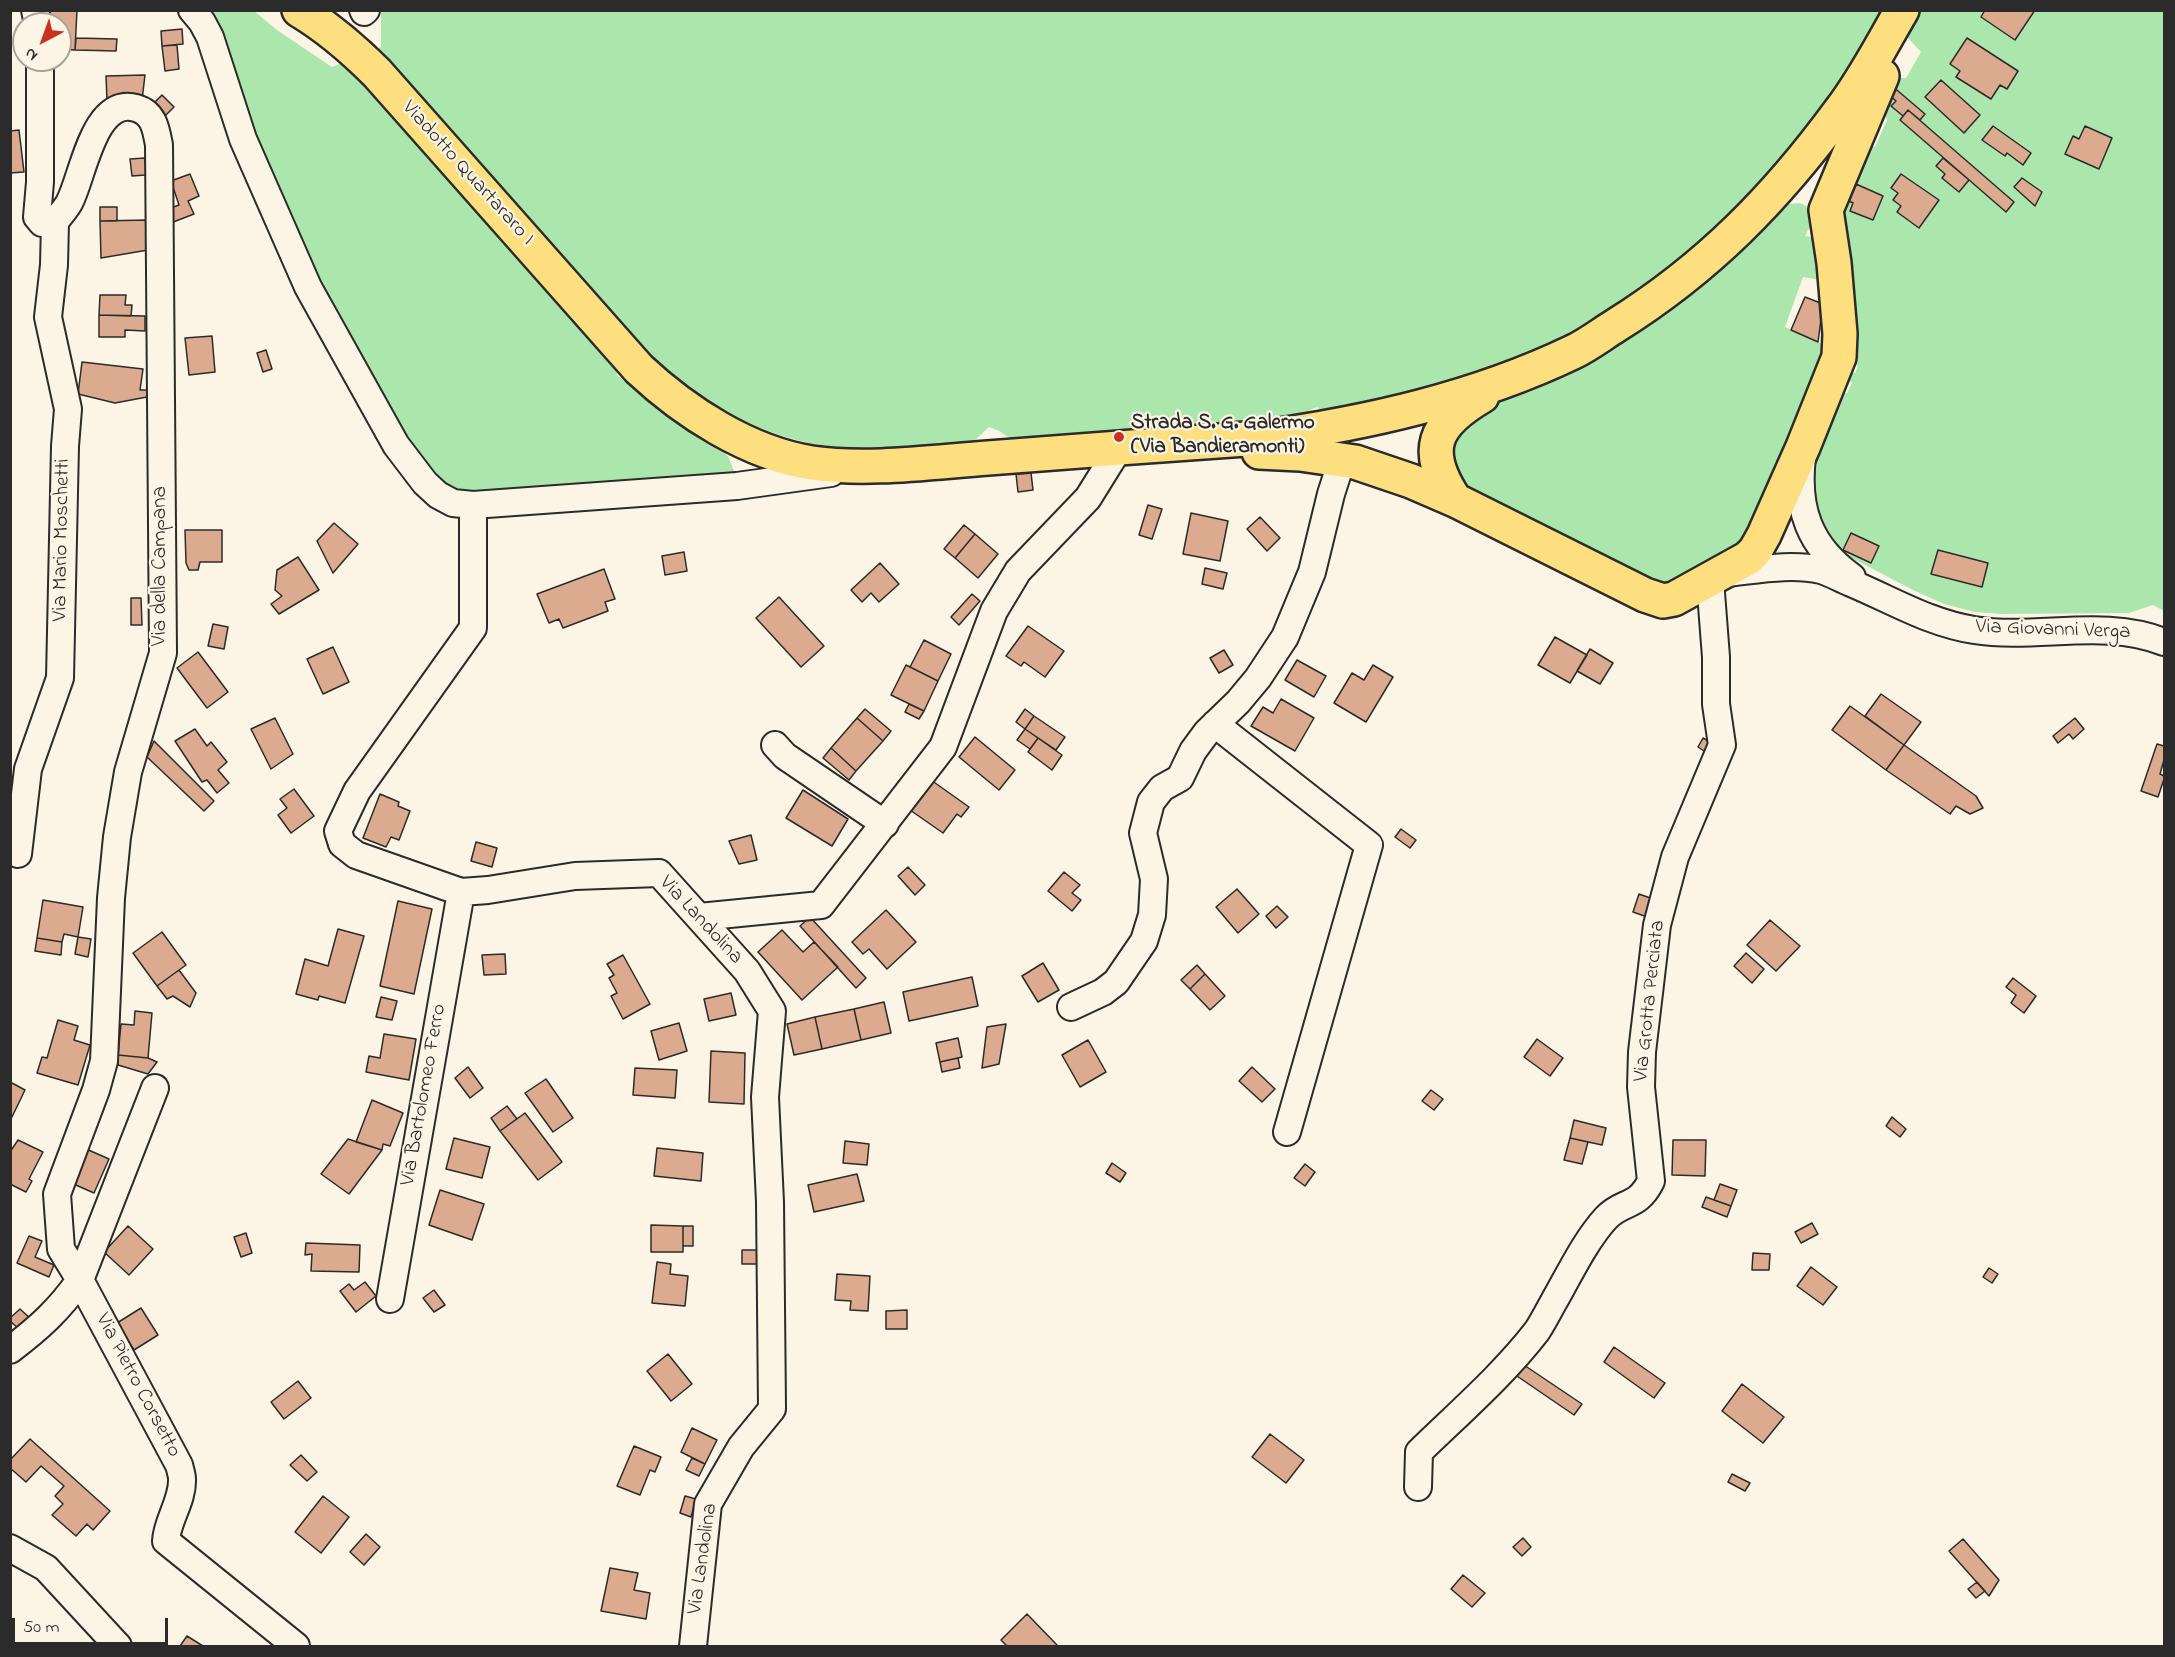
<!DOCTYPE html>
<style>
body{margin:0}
#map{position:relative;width:2175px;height:1657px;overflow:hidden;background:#fcf5e5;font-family:"Indie Flower",sans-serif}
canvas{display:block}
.frame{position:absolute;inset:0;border:12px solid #2b2b2b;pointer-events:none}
.north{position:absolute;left:12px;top:12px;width:60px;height:60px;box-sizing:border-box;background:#fcf5e5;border:2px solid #a8a49b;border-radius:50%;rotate:221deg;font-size:16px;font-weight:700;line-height:24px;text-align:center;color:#2b2b2b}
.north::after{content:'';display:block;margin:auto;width:21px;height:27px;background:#c8321e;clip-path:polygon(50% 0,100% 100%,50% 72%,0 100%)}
.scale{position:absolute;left:12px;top:1618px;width:156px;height:27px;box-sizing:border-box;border:3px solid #2b2b2b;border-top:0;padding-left:8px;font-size:18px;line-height:21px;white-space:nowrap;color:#2b2b2b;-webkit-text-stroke:4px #fcf5e5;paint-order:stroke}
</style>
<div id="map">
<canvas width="2175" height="1657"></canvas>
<div class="frame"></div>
<div class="north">N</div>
<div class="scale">50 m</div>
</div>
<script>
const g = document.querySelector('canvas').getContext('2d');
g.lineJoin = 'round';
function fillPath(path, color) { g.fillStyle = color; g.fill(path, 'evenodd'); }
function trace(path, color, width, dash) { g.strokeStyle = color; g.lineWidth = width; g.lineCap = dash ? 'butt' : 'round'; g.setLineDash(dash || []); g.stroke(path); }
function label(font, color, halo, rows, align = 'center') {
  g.font = font + ' "Indie Flower",sans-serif'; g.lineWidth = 4.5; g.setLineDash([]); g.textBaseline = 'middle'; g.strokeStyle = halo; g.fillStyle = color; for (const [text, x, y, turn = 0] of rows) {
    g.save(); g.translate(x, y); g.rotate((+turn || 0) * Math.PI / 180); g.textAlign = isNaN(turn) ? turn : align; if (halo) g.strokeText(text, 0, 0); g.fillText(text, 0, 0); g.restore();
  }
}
fillPath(new Path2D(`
 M381 10 1887 11 1795 152 1677 267 1588 324 1517 362 1443 389 1326 416 1317 407 1301 414 1298 420 1014 441 999 431 989 427 971 444C912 447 850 455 793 439 760 431 731 414 701 399 672 385 643 373 613 359L617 375 651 403 722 450 729 458 735 474 475 495 443 486 404 440 316 281 236 94 206 11H254L277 30 332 67 381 47Z
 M1921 11H2164V611L2153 605 2129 613 2001 614 1975 612 1944 604 1915 591 1842 553 1815 519 1807 480 1834 394 1847 393 1852 383 1844 374 1855 373 1858 366 1847 361 1848 278 1854 275 1850 261 1843 260 1836 222 1863 143 1875 147 1887 120 1879 100 1891 78H1906L1921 52 1907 37Z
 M1800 203 1817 212 1805 236 1820 239 1826 281 1803 277 1785 327 1829 347 1751 543 1664 589 1456 486 1448 438 1453 428 1757 234 1789 204Z`), '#abe7ad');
const building = new Path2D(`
 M47 10H77L75 50 60 49V24H46Z
 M1985 10H2035L2015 40 1981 17Z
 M182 29 183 44 162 46 161 31Z
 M76 38 117 39 116 51 75 50Z
 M1967 38 2018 71 2007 89 2000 85 1991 99 1956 77 1960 71 1950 64Z
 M177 45 179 69 165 71 162 46Z
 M145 75 142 100H107L106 76Z
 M1941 80 1980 115 1964 133 1925 97Z
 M1891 85 1925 114 1920 120 1908 110 1903 116 1891 106 1896 101 1885 91Z
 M162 95 174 107 163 118 151 106Z
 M1908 110 2014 202 2006 212 1900 120Z
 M1993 126 2031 153 2023 165 2007 153 2005 156 1982 140Z
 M2085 126 2112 138 2099 169 2065 154 2073 136 2079 139Z
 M19 130 24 172 10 173V131Z
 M145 158 146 175 132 176 130 159Z
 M1943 158 1969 180 1959 192 1942 178 1945 174 1936 166Z
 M190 174 199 196 188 201 194 214 168 224 165 210 179 205 171 181Z
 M1901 174 1939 200 1919 228 1897 212 1901 206 1893 200 1898 193 1891 188Z
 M2022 178 2042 192 2035 206 2014 187Z
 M1856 184 1883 196 1873 220 1850 211 1853 203 1849 201Z
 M100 207H117V221H100Z
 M147 220 148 250 101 258 100 221Z
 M100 295H126L125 305H132L131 316 99 315Z
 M1805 297 1823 304 1818 342 1791 330Z
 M99 315 145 316V331L125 330V337H99Z
 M212 336 215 372 189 375 185 338Z
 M266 350 272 369 263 372 257 353Z
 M82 362 143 369 140 390H148L147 397 115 403 78 394Z
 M1031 473 1033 490 1018 492 1016 474Z
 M1148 505 1162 509 1152 539 1139 535Z
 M1191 513 1228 521 1220 561 1183 554Z
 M1260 517 1280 538 1267 551 1247 529Z
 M334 523 358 544 333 573 317 541Z
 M964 525 975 534 955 558 944 549Z
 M185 530H222V562H200L198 570H189L186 563Z
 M1851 533 1879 546 1871 563 1843 550Z
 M975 534 998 554 978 578 955 558Z
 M1938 550 1988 563 1982 587 1931 574Z
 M684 552 687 571 665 575 662 556Z
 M298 557 319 590 279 614 271 604 282 596 275 590 277 570Z
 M880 563 899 584 879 602 871 593 862 602 851 590Z
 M1205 568 1227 573 1223 589 1202 584Z
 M604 569 615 599 605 602 608 611 563 628 559 619 549 623 537 594Z
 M972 594 980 601 959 625 951 617Z
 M779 597 824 646 801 667 756 618Z
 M131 598H141L142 625H131Z
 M213 624 228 627 224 649 208 646Z
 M1028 626 1064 651 1045 677 1024 662 1021 666 1006 656Z
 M1555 637 1587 655 1570 683 1538 665Z
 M924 640 951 654 938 681 910 667Z
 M333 647 349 682 323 694 307 659Z
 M1590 649 1613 663 1600 684 1577 671Z
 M1224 650 1233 665 1219 673 1210 658Z
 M198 652 228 692 207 708 177 668Z
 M1297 660 1326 676 1314 697 1285 680Z
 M906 665 938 681 924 711 891 695Z
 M1373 665 1393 677 1366 722 1334 703 1352 673 1364 680Z
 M1881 694 1921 722 1904 745 1865 716Z
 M1281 699 1314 718 1295 751 1251 726 1263 707 1273 713Z
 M909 704 924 711 919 719 905 712Z
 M1850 706 1904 745 1886 770 1832 730Z
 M865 709 891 731 883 741 857 718Z
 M1025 709 1034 716 1025 729 1016 722Z
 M1034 716 1065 737 1056 750 1025 729Z
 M275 718 293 754 271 769 251 729Z
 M857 718 883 741 856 771 831 748Z
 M2075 718 2084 729 2073 739 2069 734 2058 743 2053 736Z
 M195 729 207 746 211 742 227 762 218 770 229 783 217 793 207 780 202 782 175 741Z
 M1025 729 1038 738 1030 749 1017 740Z
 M975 737 1015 770 999 790 959 757Z
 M1038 738 1062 755 1052 770 1028 752Z
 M1703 738 1712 743 1707 753 1698 747Z
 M154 741 214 801 204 811 147 757Z
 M2157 744 2164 746V760L2160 774 2164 776V779L2158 797 2141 791Z
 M1904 745 1976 796 1983 808 1970 814 1956 806 1950 814 1886 770Z
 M831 748 856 771 849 780 823 758Z
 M931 780 969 807 961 817 957 814 943 833 910 810Z
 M294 789 314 816 291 833 278 815 287 808 280 799Z
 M803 790 848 819 832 846 786 818Z
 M380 794 399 802 398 806 410 811 399 840 391 837 386 847 363 838Z
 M1401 829 1416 840 1410 848 1395 837Z
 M751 835 757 860 739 864 729 841Z
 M476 842 497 848 492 867 471 861Z
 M908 867 925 885 915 895 898 876Z
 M1064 872 1080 885 1072 893 1081 900 1072 911 1048 891Z
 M1237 889 1259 914 1238 933 1216 907Z
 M1639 894 1656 900 1650 918 1633 912Z
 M43 900 83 907 78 937 64 934 62 942 37 938Z
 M398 901 432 909 414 994 380 986Z
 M1277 906 1288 917 1276 928 1266 916Z
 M886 910 916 942 887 969 869 949 863 954 852 942Z
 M810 917 866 978 856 988 800 926Z
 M1770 920 1800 946 1776 971 1747 945Z
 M338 929 364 936 345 1003 319 996 318 1000 296 994 305 959 328 966Z
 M782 930 803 952 814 942 838 967 802 1000 758 952Z
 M162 932 186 965 157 986 133 953Z
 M78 937 91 939 88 957 75 954Z
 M37 938 62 942 61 955 35 951Z
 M1746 953 1764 969 1752 983 1734 966Z
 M505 954 506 974 484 975 482 955Z
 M623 955 650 1004 623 1019 611 996 617 993 609 978 614 975 607 964Z
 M1043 963 1059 990 1038 1002 1022 976Z
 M1197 965 1205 974 1190 989 1181 980Z
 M179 970 196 993 190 1007 173 996 167 999 157 986Z
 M1205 974 1225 996 1210 1010 1190 989Z
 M972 977 978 1006 909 1021 903 992Z
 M2013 978 2036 996 2024 1013 2011 1003 2016 995 2006 987Z
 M731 993 736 1015 709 1021 704 999Z
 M381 997 397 1001 392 1020 376 1017Z
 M884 1002 891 1033 861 1040 854 1009Z
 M854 1009 861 1040 822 1049 815 1017Z
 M135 1011 152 1013 148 1058 118 1055 121 1024 134 1025Z
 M815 1017 822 1049 794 1055 787 1024Z
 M58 1020 78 1026 74 1040 90 1045 78 1085 37 1073 42 1057 47 1058Z
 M679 1023 687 1051 659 1060 651 1031Z
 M1006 1024 999 1064 982 1068 987 1027Z
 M384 1034 416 1039 409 1080 366 1072 369 1056 380 1058Z
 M958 1038 962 1057 940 1062 936 1043Z
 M1537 1039 1563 1058 1550 1076 1524 1057Z
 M1088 1040 1106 1072 1080 1087 1062 1055Z
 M711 1051 745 1053 744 1104 709 1102Z
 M118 1055 148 1058 157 1062 148 1074 118 1065Z
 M958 1058 960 1068 942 1072 940 1062Z
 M468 1067 483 1088 470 1098 455 1078Z
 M1252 1067 1275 1089 1262 1102 1239 1081Z
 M635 1068 677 1070 675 1098 633 1095Z
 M546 1079 573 1118 553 1132 525 1093Z
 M12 1083 25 1090 11 1119 10 1087Z
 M1431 1090 1443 1099 1434 1110 1422 1101Z
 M372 1100 403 1113 390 1146 383 1144 382 1150 356 1142Z
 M507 1106 517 1119 500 1131 491 1118Z
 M525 1113 562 1162 538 1180 500 1131Z
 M1892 1117 1906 1129 1900 1137 1886 1126Z
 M1574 1120 1606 1128 1602 1145 1570 1138Z
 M454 1138 490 1147 482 1178 446 1169Z
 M1570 1138 1588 1142 1582 1164 1564 1160Z
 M348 1139 382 1150 349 1194 321 1174Z
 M18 1140 43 1152 29 1179 32 1181 26 1192 10 1184V1152Z
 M1673 1140H1706L1705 1176 1672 1175Z
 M845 1141 869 1144 867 1165 843 1163Z
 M84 1148 109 1159 94 1193 69 1182Z
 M657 1148 703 1153 701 1181 654 1176Z
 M1112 1163 1126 1173 1120 1182 1106 1173Z
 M1305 1164 1315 1172 1305 1186 1294 1178Z
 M857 1174 864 1201 814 1212 808 1185Z
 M1720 1184 1737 1190 1731 1206 1714 1200Z
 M440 1190 484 1204 472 1240 429 1225Z
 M1706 1197 1731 1206 1727 1217 1702 1207Z
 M1812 1223 1818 1234 1801 1243 1795 1232Z
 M651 1225 683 1226V1252H651Z
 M128 1226 153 1249 129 1275 104 1252Z
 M683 1226H693V1246H683Z
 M246 1233 252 1253 241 1257 234 1237Z
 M29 1236 42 1241 35 1257 54 1265 49 1277 17 1263Z
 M306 1243 360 1245 359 1272 311 1271 312 1254 305 1255Z
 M742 1250H759V1264H742Z
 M1753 1253 1770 1254 1769 1270H1752Z
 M657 1262 671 1264 670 1274 688 1276 685 1306 652 1303Z
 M1811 1267 1837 1287 1823 1305 1797 1286Z
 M1989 1268 1998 1274 1992 1283 1983 1277Z
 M837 1274 870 1276 868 1311 850 1310 851 1301 835 1300Z
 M365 1282 376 1296 356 1312 340 1291 349 1284 354 1290Z
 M434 1290 445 1305 434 1312 423 1298Z
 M141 1308 158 1335 134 1350 117 1323Z
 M20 1309 32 1320 21 1331 10 1321V1318Z
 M907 1310V1329H886V1311Z
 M1614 1347 1665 1383 1654 1398 1604 1362Z
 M668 1354 692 1384 671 1401 647 1371Z
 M1518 1361 1582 1404 1574 1415 1511 1372Z
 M298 1381 311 1398 284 1419 271 1402Z
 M1742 1384 1784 1417 1763 1443 1722 1411Z
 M692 1428 717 1440 705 1464 681 1452Z
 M1270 1434 1304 1460 1286 1483 1252 1457Z
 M30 1439 110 1511 93 1530 87 1524 76 1536 52 1515 63 1504 55 1496 64 1486 41 1466 26 1482 10 1468V1460Z
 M634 1446 661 1457 655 1472 650 1470 640 1495 617 1486Z
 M301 1455 317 1472 307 1481 290 1465Z
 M692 1458 705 1464 699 1476 686 1470Z
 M1732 1474 1750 1483 1745 1491 1728 1482Z
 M323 1496 349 1517 321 1553 295 1532Z
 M685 1496 696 1499 691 1517 680 1513Z
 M366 1534 380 1547 364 1565 350 1552Z
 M1523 1538 1531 1547 1522 1556 1513 1547Z
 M1963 1539 1999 1580 1989 1596 1949 1551Z
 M610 1568 638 1573 634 1590 650 1593 646 1619 601 1611Z
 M1463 1575 1485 1593 1472 1607 1451 1589Z
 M1977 1582 1985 1591 1976 1598 1968 1589Z
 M1027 1614 1057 1645 1055 1646H1007L1001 1640Z
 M187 1636 203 1646H180Z`);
fillPath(building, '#dcaa8e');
trace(building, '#2b2b2b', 1.5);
const minor = new Path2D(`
 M35 10 38 24
 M192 10 202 22 210 37 243 139 308 287 396 445 425 483 438 495 453 503 473 505 737 486 831 473
 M363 10 364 12 366 10
 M1802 457C1796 509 1809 546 1852 577
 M473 505V628L357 791 338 831 342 844 356 855 461 892 488 890 575 876 659 873 747 971 772 1011 765 1097 770 1202 772 1409 741 1447 708 1504 693 1646
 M1725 573C1756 570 1791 563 1821 570 1831 573 1841 579 1851 583 1892 600 1929 623 1974 630 2037 640 2104 618 2164 642
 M1215 724 1369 845 1287 1132
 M775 745 785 756 885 824
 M18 854 28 769 60 678 65 446 68 409 48 317 54 265 55 222
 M699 917 821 905 943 747 994 611 1018 571 1088 498 1119 448
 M1071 1007 1103 992 1116 982 1144 941 1152 915 1154 879 1143 833 1151 802 1162 788 1180 778 1193 751 1207 732 1238 702 1258 678 1285 637 1312 572 1331 494 1342 460
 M155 1088 80 1280 179 1465C180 1469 182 1475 182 1479 183 1501 167 1520 166 1541L296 1646
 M390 1299 461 892
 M10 1350C39 1328 59 1310 80 1280L61 1249 57 1194 96 1090 104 1061 111 898 117 837 128 772 163 653 159 145C156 129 154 113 136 108 93 96 83 178 69 203 65 210 59 216 55 222L42 223 37 217 40 182V60
 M1418 1487 1419 1452C1459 1413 1503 1375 1537 1331 1543 1322 1548 1312 1553 1303 1569 1275 1585 1241 1606 1218 1623 1200 1637 1209 1651 1181L1641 1087 1642 1052 1657 925 1675 857 1722 745 1716 704V657L1710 580
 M10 1548 46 1568 118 1646`);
const major = new Path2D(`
 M299 10C329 28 353 49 377 73L639 369C685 412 748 453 812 463 868 471 932 462 988 458 1079 451 1169 444 1260 438 1367 423 1475 399 1573 352 1588 345 1602 334 1615 326 1708 268 1776 198 1840 111 1864 80 1882 44 1902 10
 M1259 452 1300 454 1355 462 1411 481 1455 500 1645 595 1663 601 1674 599 1748 558 1755 551 1764 535 1803 447 1839 357 1840 334 1834 263 1826 210 1882 76
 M1455 500C1422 450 1433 425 1482 396`);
trace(minor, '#2b2b2b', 30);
trace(major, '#2b2b2b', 38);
trace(minor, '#fcf5e5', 26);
trace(major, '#fddf80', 33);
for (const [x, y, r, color] of [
 [1119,437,6,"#c8321e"]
]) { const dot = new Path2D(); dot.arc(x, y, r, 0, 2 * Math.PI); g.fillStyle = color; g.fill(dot); trace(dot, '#fcf5e5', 2); }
label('21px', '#2b2b2b', '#fcf5e5', [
 ["Viadotto Quartararo I",467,174,48],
 ["Via Mario Moschetti",63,540,-89],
 ["Via della Campana",162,566,-90],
 ["Via Giovanni Verga",2053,631,2],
 ["Via Landolina",700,921,47],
 ["Via Grotta Perciata",1651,1001,-84],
 ["Via Bartolomeo Ferro",425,1095,-80],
 ["Via Pietro Corsetto",137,1386,62],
 ["Via Landolina",704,1559,-82]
]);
label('bold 21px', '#2b2b2b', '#fcf5e5', [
 ["Strada S. G. Galermo",1131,425],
 ["(Via Bandieramonti)",1131,449]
], 'left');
</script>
